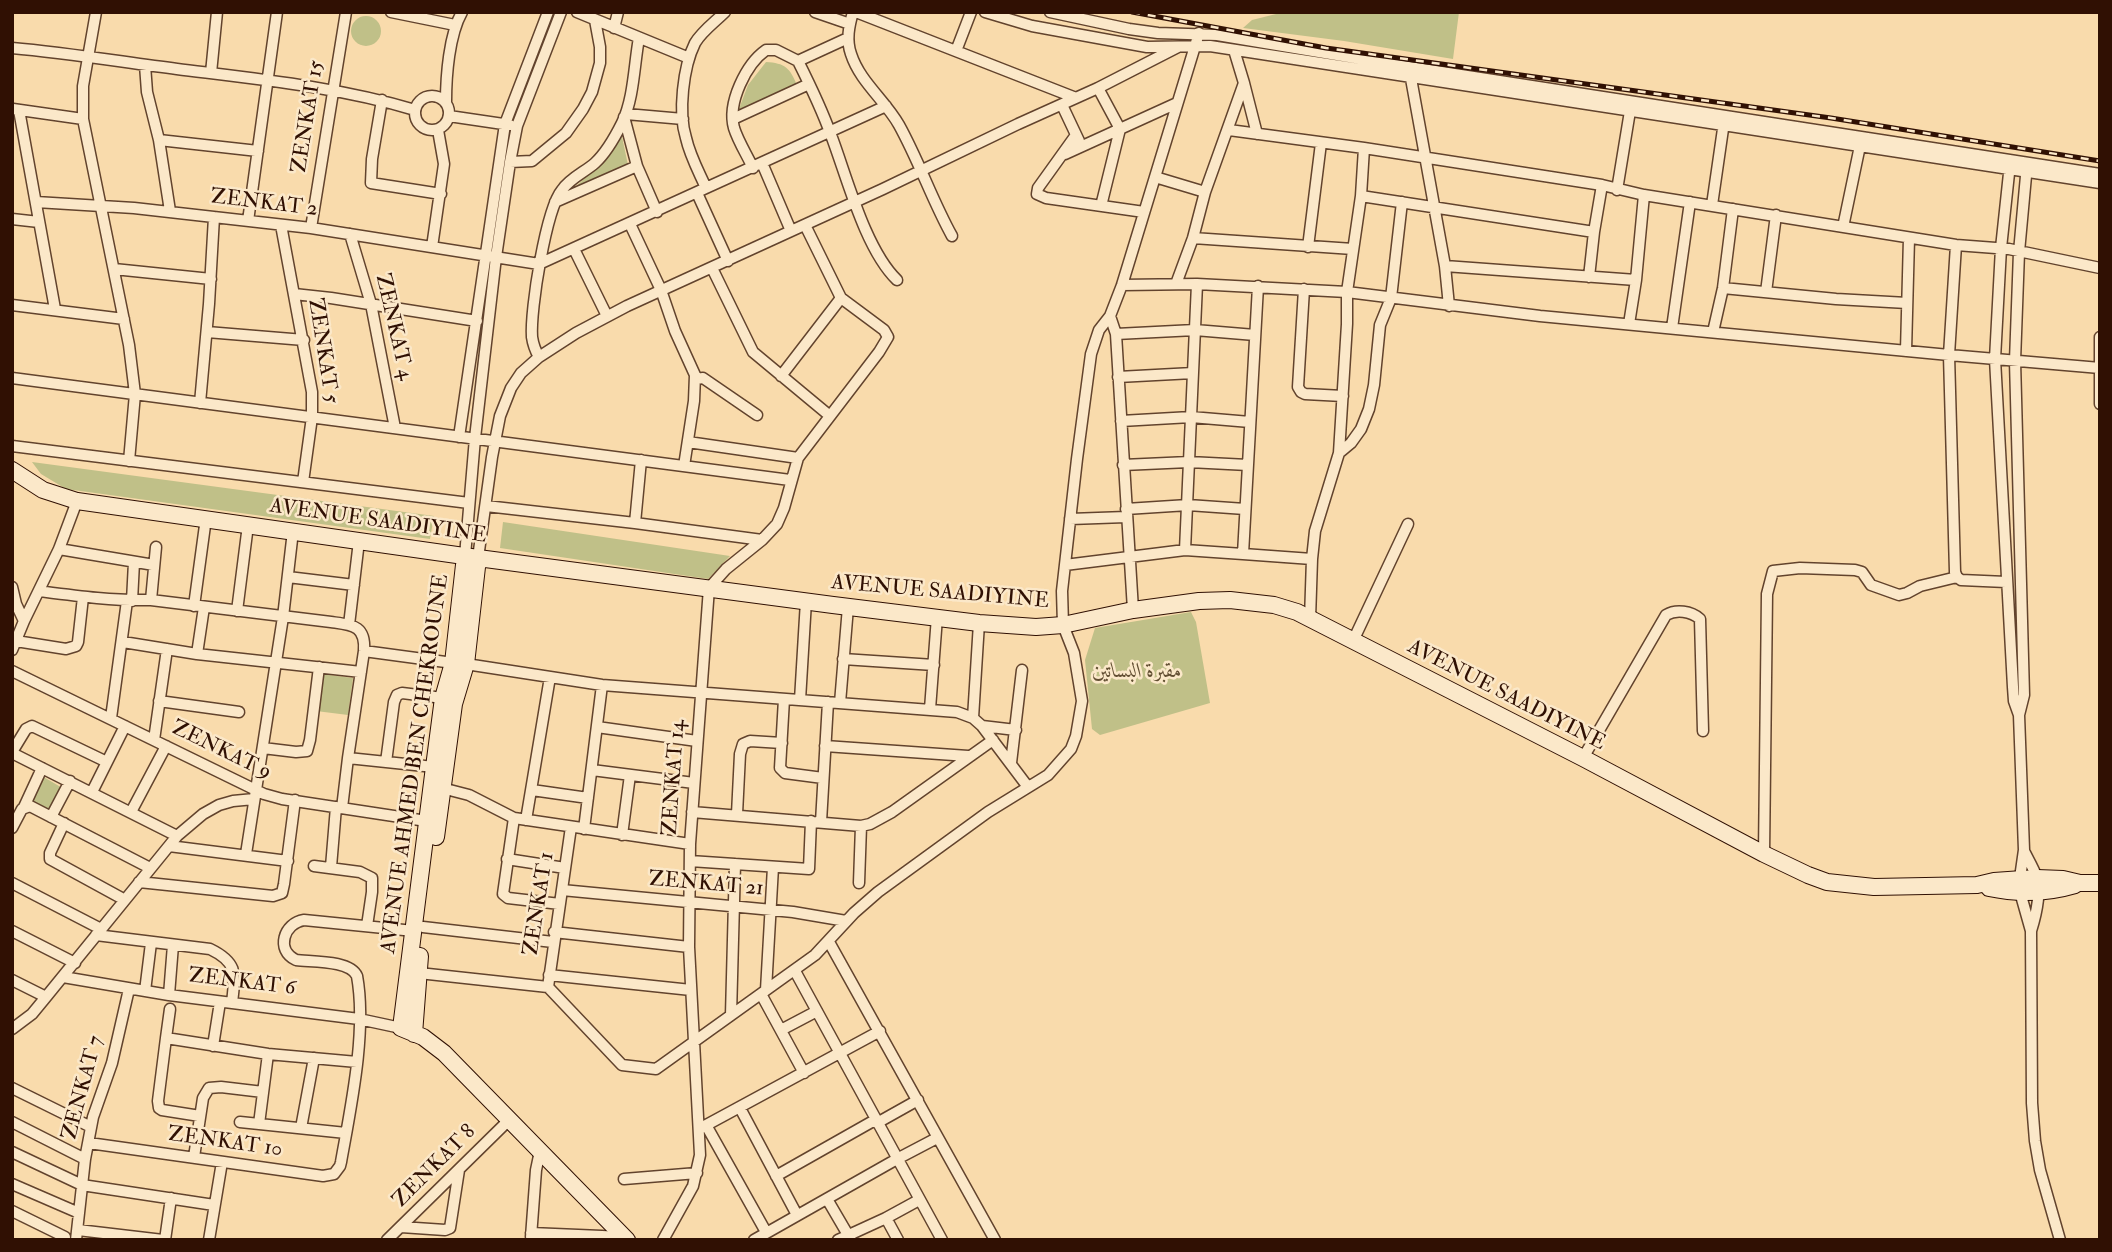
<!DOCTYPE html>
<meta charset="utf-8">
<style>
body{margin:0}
#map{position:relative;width:2112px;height:1252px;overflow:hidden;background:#f9dbac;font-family:"IM FELL Double Pica",serif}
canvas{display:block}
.frame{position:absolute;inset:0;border:14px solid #301003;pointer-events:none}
</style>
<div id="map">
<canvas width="2112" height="1252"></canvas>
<div class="frame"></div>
</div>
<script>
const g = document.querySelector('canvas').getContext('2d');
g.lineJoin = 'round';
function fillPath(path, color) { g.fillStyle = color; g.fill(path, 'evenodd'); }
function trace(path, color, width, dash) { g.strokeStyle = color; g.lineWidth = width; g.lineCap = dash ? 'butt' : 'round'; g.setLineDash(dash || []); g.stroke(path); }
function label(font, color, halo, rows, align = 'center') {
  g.font = font + ' "IM FELL Double Pica",Amiri,serif'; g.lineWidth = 5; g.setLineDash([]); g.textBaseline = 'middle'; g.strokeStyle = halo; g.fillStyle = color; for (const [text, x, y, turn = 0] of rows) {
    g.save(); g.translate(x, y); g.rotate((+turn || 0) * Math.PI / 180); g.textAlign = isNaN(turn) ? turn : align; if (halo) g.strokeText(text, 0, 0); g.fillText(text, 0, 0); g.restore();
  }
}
fillPath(new Path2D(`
 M1284 12H1459L1453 59 1344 41 1243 28 1252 20Z
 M351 31a15 15 0 1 1 30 0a15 15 0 1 1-30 0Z
 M766 62C785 63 790 68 797 85L737 114 748 85Z
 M621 132 628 165 574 188C594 171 608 154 621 132Z
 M32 462 434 516 430 539 66 489 41 474Z
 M503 522 730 556 708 579 500 548Z
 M1191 612 1196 622 1210 703 1100 735 1092 729 1085 660 1095 628Z
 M321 674 353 678 348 715 316 711Z
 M42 776 64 789 51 813 29 802Z`), '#c0c088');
const street = new Path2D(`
 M96 12 83 86V119L129 345 135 394 129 461
 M391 12 455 25
 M577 12 689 58
 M815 12 850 24
 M853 12C849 26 846 40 851 54 860 82 885 100 899 125 919 161 932 200 952 236
 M856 12 1076 98
 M985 12 1032 26 1147 47 1210 46 2100 183
 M1050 12 1129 29 1158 33 1217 35 1409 67 2100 174
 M614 28 618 12
 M12 48C68 53 122 62 177 69 257 79 338 87 415 110
 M956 51 971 12
 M798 61 848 38
 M145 65 147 92 159 140 170 211
 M211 73 217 12
 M1410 73 1445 266 1449 306
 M1244 83 1257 134
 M1098 88 1120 129 1101 206
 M415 113a17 17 0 1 1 34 0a17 17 0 1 1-34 0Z
 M382 100 372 159 371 183 441 194
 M446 102C446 76 449 35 462 12
 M1062 105 1079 141
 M13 109 83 119
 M19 110 55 309
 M626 114 683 119
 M449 116 510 125
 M624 117 637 166 657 212
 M733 119 809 84
 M1229 130 1364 148 1602 185 1644 195 1956 245 2009 249 2100 268
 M1076 135 1038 188 1037 194 1046 198 1144 212
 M159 140 258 151
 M1065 154 1177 103
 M510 162 532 161 566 133 583 109 592 92 600 63V47L595 20
 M762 163 791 231
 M2010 164 2001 248 1995 359 2013 687 2014 701 2019 715 2024 850 2020 878V892L2031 931
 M753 168C747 155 738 141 734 128 727 103 746 64 766 50H776L798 61C810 85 822 110 831 135 847 177 865 249 897 280
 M1155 177 1205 192
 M706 188C699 172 690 156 686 138 678 113 683 67 695 43 702 31 715 22 725 12
 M1617 190 1631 105
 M697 193 728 261
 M1361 196 1594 232
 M36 202 134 208 311 228 539 264 886 106
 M555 202 637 166
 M1712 205 1724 122
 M12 219 39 222
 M248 221 277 12
 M630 224 661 290 675 331 695 375 694 401 684 466
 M281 225 312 392V417L303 482
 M1843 227 1861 141
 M311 228 346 12
 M350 234 371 304 395 428
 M1193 238 1353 249
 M1956 245 1949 355 1955 572 1957 577 1961 580 2006 582
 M432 247 444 164 438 130
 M1308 247 1321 143
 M574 249 607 316
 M1445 266 1636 280
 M712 268 753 352 830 416
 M114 269 211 279
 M1589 277 1594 232 1602 185
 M1176 284 1193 238 1205 192 1244 83 1234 50
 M1122 285 1197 284 1347 292 1540 316 1949 355 2100 368
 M1258 286 1243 554 1312 559
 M1723 288 1836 299 1907 303
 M1304 289 1298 387 1301 392 1305 394 1343 396
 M1766 292 1776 215
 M294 294 331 298 477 321
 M12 305 124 319
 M1110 316 1116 334 1133 610
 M1629 324 1636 280 1644 195
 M1672 328 1690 202
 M207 332 304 340
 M1713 332 1723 288 1733 209
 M1116 334 1195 330 1255 335
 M2100 337V404
 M1906 351 1909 238
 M539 357C535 350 533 344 532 337 530 310 546 209 562 190 570 178 585 172 595 163 607 152 615 137 622 123 634 98 634 65 639 38
 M781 376 841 298
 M1118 377 1193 373
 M12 378 790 480
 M696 379 703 378 757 415
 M200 403 209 304 214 217
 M1121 421 1191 417 1250 422
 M459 437 505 124 548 12
 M688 442 798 458
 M12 446 469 503
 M1339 453 1351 443 1361 429 1369 409 1374 385 1380 325 1391 298 1402 202
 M1123 465 1189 462 1248 465
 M486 506 635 523 762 540
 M1126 509 1188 505 1245 509
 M1070 519 1126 517
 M635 523 641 460
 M59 549 154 565
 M1185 550 1197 284
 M465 556 475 438 496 257 510 162 517 126 561 12
 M478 558 492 457 500 416 511 388 521 373 539 357 576 333 627 306 883 189 1018 124 1098 88 1178 47
 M1065 565 1185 550 1243 554
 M288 577 354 585
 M12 587 16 604 24 621
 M39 591C77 596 113 601 151 600L331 622C352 625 366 625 364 651L348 758 342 808
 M151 600 156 547
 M132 601 134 562
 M194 606 206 518
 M237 611 248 525
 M1310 619 1312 559 1315 531 1339 453 1347 324V292L1361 196 1364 148
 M349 625 359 541
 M16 641 66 649 76 646 78 642 83 597
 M1353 641 1408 524
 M123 642 197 654 361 672
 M12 650 24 621 59 549 77 501
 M364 651 453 663
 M197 654 204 607
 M843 659 934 665
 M466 664 602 685 957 712 973 718 982 726 1028 787
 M12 671 264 794 282 799 433 822
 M784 699 780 768 785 773 823 778
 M800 700 806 601
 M159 701 239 712
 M840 703 848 607
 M930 709 937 617
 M2019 715 2024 695 2015 361 2019 252 2027 165
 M111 718 127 601
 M973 718 979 623
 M982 726 1016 730
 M597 727 697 741
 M154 740 167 649
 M825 746 968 756
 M263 748 296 752 307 751 310 740 319 667
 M12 752 26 729 32 726 107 762
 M12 753 177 836
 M348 758 434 767
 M1583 758 1666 615C1676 609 1691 611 1700 619L1703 731
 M386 762 394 702 397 695 402 693 443 698
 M1011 763 1022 670
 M592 770 694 783
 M438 787 469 795 514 818 690 844
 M532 790 588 798
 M92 792 125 726
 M24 807 42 768
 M131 812 166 746
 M692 812 861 826 870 824 892 812 993 740
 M737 814 740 754 743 744 750 741 782 743
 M51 817 70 781
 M514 818 503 894 508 898 560 904
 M526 820 550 677
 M821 822 828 702
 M64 823 50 853V859L125 900
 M12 828 22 809 30 806 150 868
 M584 829 602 685
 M622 835 630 775
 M169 846 288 861
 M2024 851C2028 859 2034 869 2037 878 2041 894 2036 915 2031 931L2032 1103 2035 1141 2040 1170 2060 1240
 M246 854 283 617 293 531
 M1764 854 1767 594 1773 571 1800 568 1855 570 1862 572 1871 585 1899 595 1907 593 1920 586 1957 577
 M507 859 565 868
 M690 861 809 869 811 821
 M314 866 360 872 372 878V892L367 926
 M331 867 336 807
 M139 882 273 896 282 893 284 884 295 800
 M12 883 101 929
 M859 883 861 826
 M562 890 793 912 846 921
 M423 927 553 942
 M12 931 75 963
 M554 932 689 947
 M96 935 210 949C239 963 235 975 232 1003
 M829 942 995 1240
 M795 971 942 1240
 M419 973 548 987
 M549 975 691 990
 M63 977 169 995 359 1019 401 1028
 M12 980 46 997
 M548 987 622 1065 656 1069 815 955 854 913 878 892 988 812 1048 775 1071 749 1076 736 1082 701 1074 653 1063 625 1062 591 1077 459 1091 354 1099 330 1110 316 1122 285 1199 33
 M548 987 571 827
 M766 990 773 867
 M145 991 151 943
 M761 994 804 1073
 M169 995 173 945
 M731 1015 735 864
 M12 1029 32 1014 46 997 177 836 203 814 219 805 233 801 254 799
 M781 1030 817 1011
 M166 1038 170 1009
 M213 1046 220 1002
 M12 1088 91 1127
 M740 1108 797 1215
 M200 1116 162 1110 159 1108 158 1101 166 1038 268 1054 357 1062
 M12 1122 85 1159
 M240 1122 346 1133
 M877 1123 918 1100
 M259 1124 268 1054
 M706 1125 766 1232
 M301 1128 314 1058
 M699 1129 880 1031
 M89 1143 323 1176 334 1174 340 1166 341 1162C351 1106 367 1031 357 976 350 960 312 962 296 960 275 950 284 923 304 920L414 931
 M12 1152 82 1185 214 1205
 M194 1157 203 1098 209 1088 221 1087 263 1092
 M776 1176 875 1120
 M624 1179 697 1173
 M12 1184 79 1213
 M827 1199 851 1240
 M12 1211 65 1237
 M886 1218 898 1240
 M401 1227 445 1230 450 1228 459 1170
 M78 1230 163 1240
 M531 1233 625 1237
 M531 1237 536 1170 540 1151
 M76 1240 85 1159 93 1117 112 1063 129 989
 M165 1240 171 1198
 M209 1240 222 1162
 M387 1240 509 1120
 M663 1240 693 1186 700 1155 689 947 690 844 709 588 726 569 762 540 777 524 784 508 798 458 879 352 888 337 884 330 841 298 805 225
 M754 1240 897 1159 937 1138
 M838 1240 886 1218 919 1200`);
const secondary = new Path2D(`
 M12 470 43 490 77 501 478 558 833 605 979 623 1036 627 1063 625 1133 610 1199 601 1230 600 1274 605 1297 612 1583 758 1764 854 1808 875 1827 882 1874 887 1977 885 1994 881 2037 878 2063 879 2080 883H2100
 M465 556 453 663 443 698 434 767 401 1028 423 1037 444 1053 627 1240
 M436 837 454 704 466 664 478 558
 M1989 888C2017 894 2048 893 2075 885
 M414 1034 420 956`);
trace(street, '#62432d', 13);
trace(secondary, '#301003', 18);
trace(street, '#fbe8c9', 10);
trace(secondary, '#fbe8c9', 16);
const rail = new Path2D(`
 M1132 12 1326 48 1831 118 2100 161`);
trace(rail, '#301003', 5);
trace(rail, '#fbe8c9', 2.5, [8]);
label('21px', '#301003', '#fbe8c9', [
 ["ZENKAT 15",309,117,-81],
 ["ZENKAT 2",264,204,7],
 ["ZENKAT 4",393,327,77],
 ["ZENKAT 5",322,351,81],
 ["AVENUE SAADIYINE",378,522,8],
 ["AVENUE SAADIYINE",940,593,5],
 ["AVENUE SAADIYINE",1506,696,27],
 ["ZENKAT 9",221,751,26],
 ["AVENUE AHMED BEN CHEKROUNE",416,764,-82],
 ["ZENKAT 14",675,778,-86],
 ["ZENKAT 21",706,885,5],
 ["ZENKAT 1",540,904,-81],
 ["ZENKAT 6",242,983,7],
 ["ZENKAT 7",84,1088,-75],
 ["ZENKAT 10",225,1143,8],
 ["ZENKAT 8",435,1167,-45]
]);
label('italic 21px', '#624e32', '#fbe8c9', [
 ["مقبرة البساتين",1137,672]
]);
</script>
